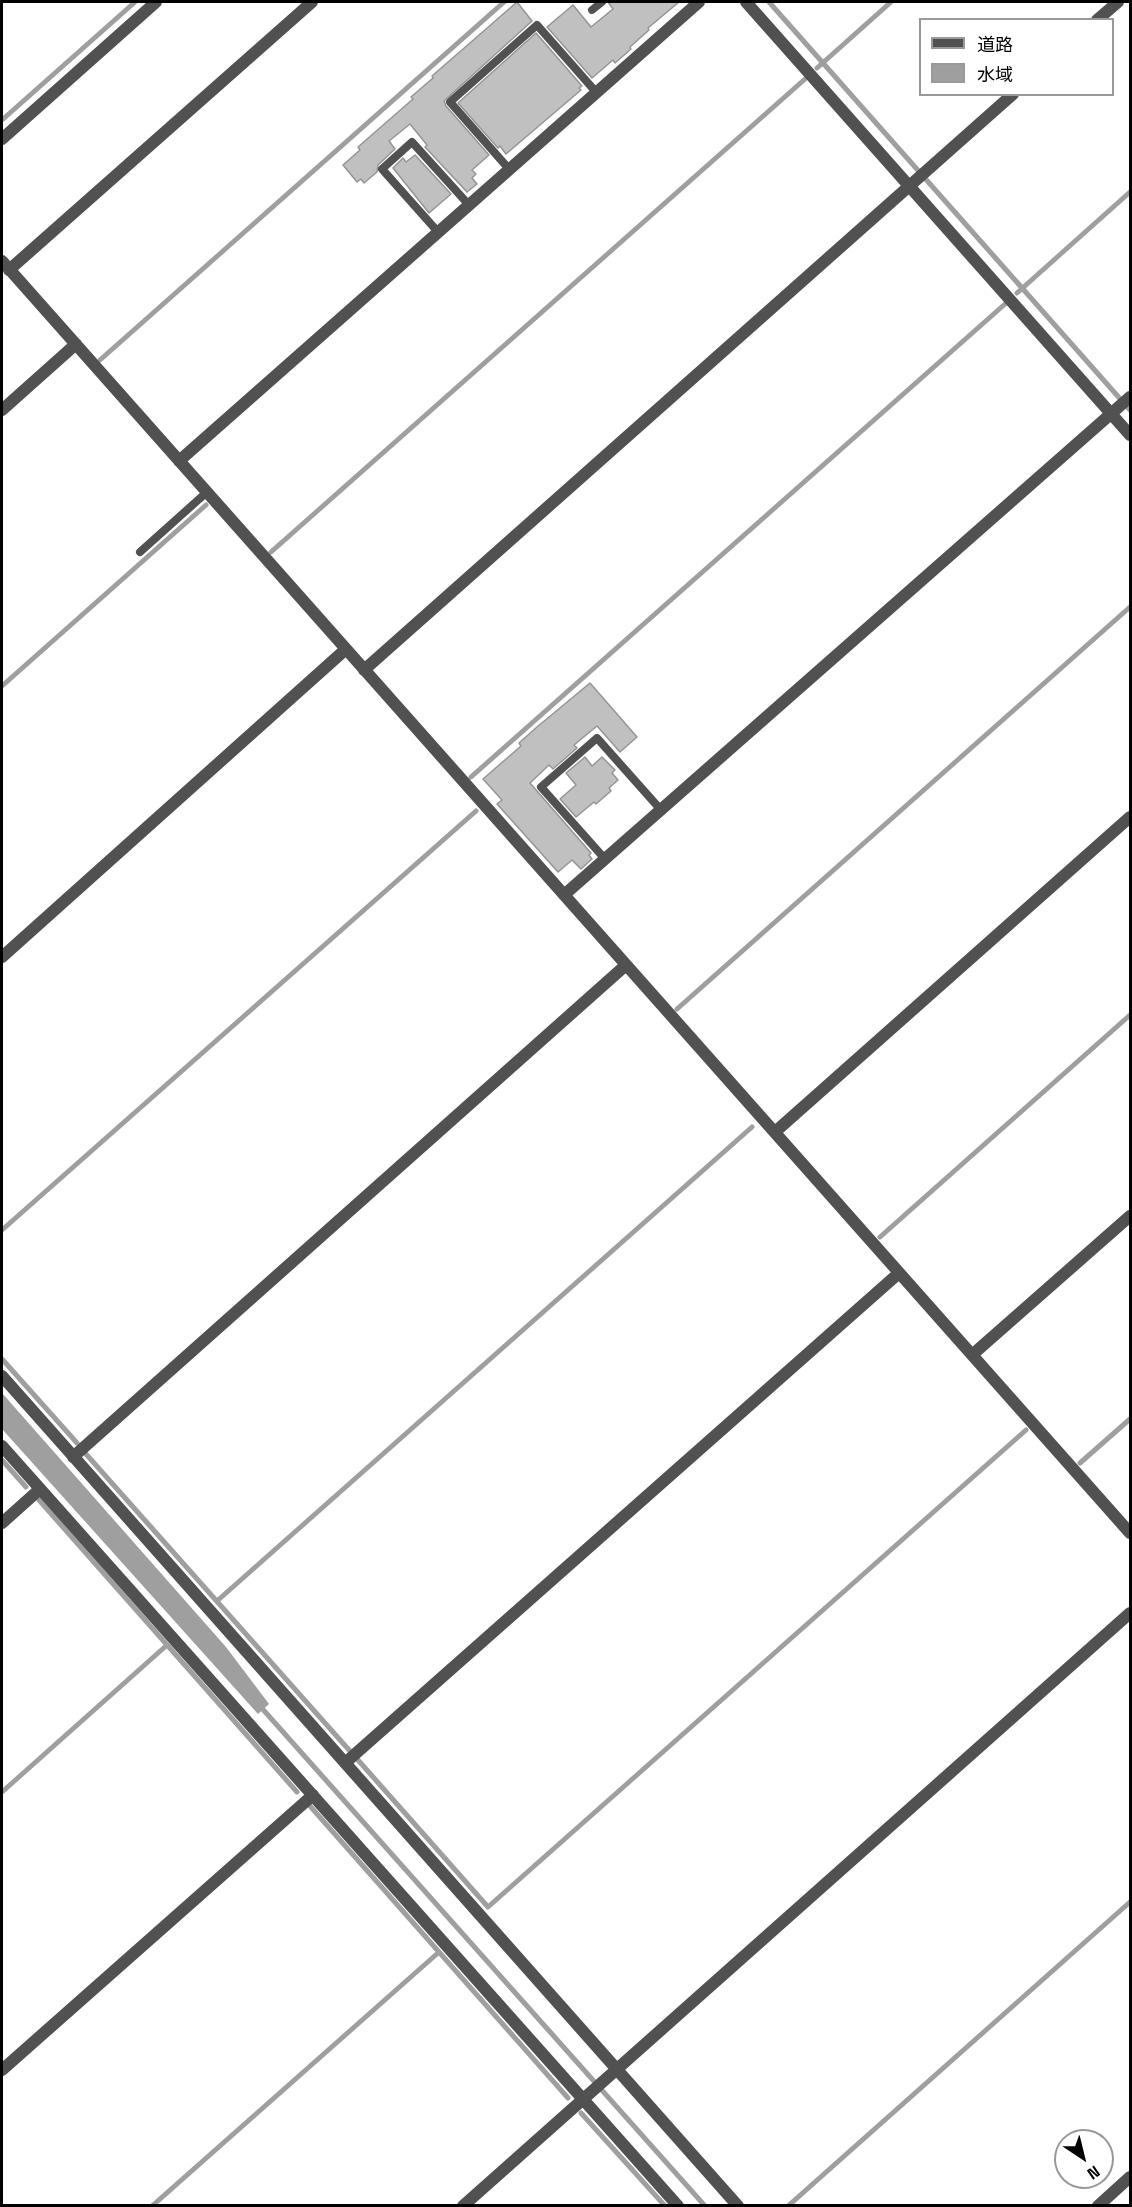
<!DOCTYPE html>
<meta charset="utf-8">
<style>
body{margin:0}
#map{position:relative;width:1132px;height:2207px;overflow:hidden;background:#fff;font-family:"Space Grotesk","Noto Sans JP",sans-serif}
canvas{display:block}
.frame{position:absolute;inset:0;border:3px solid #000;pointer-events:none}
.legend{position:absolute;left:919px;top:18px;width:195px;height:78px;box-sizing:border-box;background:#fff;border:2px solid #999;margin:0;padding:8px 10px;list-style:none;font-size:18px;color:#000}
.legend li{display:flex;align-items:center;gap:12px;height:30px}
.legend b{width:30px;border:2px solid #999}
.north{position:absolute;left:1054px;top:2129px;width:60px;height:60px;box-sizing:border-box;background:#fff;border:2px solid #999;border-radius:50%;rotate:145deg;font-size:16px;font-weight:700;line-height:24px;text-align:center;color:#000}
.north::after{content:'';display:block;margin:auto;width:21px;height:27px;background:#000;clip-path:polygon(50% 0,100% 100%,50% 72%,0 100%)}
</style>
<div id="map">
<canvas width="1132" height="2207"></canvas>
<div class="frame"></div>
<ul class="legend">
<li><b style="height:8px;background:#515151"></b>道路</li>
<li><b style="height:16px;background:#9f9f9f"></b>水域</li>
</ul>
<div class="north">N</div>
</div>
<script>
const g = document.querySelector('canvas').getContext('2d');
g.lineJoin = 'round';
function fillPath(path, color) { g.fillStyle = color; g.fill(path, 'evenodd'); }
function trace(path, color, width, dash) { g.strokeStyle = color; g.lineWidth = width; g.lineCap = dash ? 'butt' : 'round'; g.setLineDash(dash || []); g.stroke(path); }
fillPath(new Path2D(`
 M2 1393 226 1647 269 1704 258 1714 2 1429Z`), '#9f9f9f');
trace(new Path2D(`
 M769 2 1130 410
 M817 68 891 2
 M2 120 135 2
 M1017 293 1130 192
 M100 360 504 2
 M271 552 805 79
 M2 686 206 505
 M471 777 1005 304
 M677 1009 1130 607
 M2 1230 476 811
 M880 1237 1130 1015
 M2 1359 77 1443
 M86 1454 349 1750
 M2 1460 26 1487
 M1080 1463 1130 1419
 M39 1500 297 1792
 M217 1601 752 1127
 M259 1705 705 2206
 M358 1760 488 1907 1026 1430
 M2 1792 167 1645
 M310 1806 568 2098
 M581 2113 665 2206
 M152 2206 439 1952
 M788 2206 1130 1902`), '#9f9f9f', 5);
const building = new Path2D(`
 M517 2 532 21 444 101 446 106 489 155 472 170 476 174 472 178 477 184 467 192 425 147 427 145 410 124 389 141 395 149 378 165 377 172 364 183 361 179 357 182 343 165 360 150 358 147 413 99 411 97 433 78 432 76Z
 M608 2H679L648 28 649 30 630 47 631 49 615 63 613 60 592 78 547 27 573 5 591 27 613 9Z
 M536 33 582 86 579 88 581 90 506 154 500 146 498 148 458 103Z
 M415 155 451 194 429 213 393 168 403 158 406 162Z
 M590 683 637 737 620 752 597 726 574 745 577 748 553 769 549 765 530 783 591 853 589 855 592 859 581 869 572 860 558 872 497 804 502 800 483 779 521 746 519 743 537 727Z
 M585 757 592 766 602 757 615 770 612 773 618 780 609 788 611 791 596 804 594 802 576 817 560 799 576 785 566 773Z`);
fillPath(building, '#c0c0c0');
trace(building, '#959595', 1.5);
trace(new Path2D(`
 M592 10 602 2
 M509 169 450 102 537 25 596 92
 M438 232 382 169 412 142 469 205
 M140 552 207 492
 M605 859 541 787 597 738 661 810`), '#515151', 8);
trace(new Path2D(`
 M746 2 1130 435
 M1097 20 1118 2
 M2 139 156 2
 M2 261 1130 1533
 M9 270 312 2
 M2 410 76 344
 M179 461 699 2
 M364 670 1013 94
 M564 895 1130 397
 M2 957 346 649
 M775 1132 1130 817
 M972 1355 1130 1216
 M2 1376 738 2206
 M2 1446 678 2206
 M73 1457 626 965
 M2 1523 40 1489
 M345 1763 899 1273
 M2 2070 313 1795
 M463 2206 1130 1613
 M1098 2206 1130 2177`), '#515151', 12);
</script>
